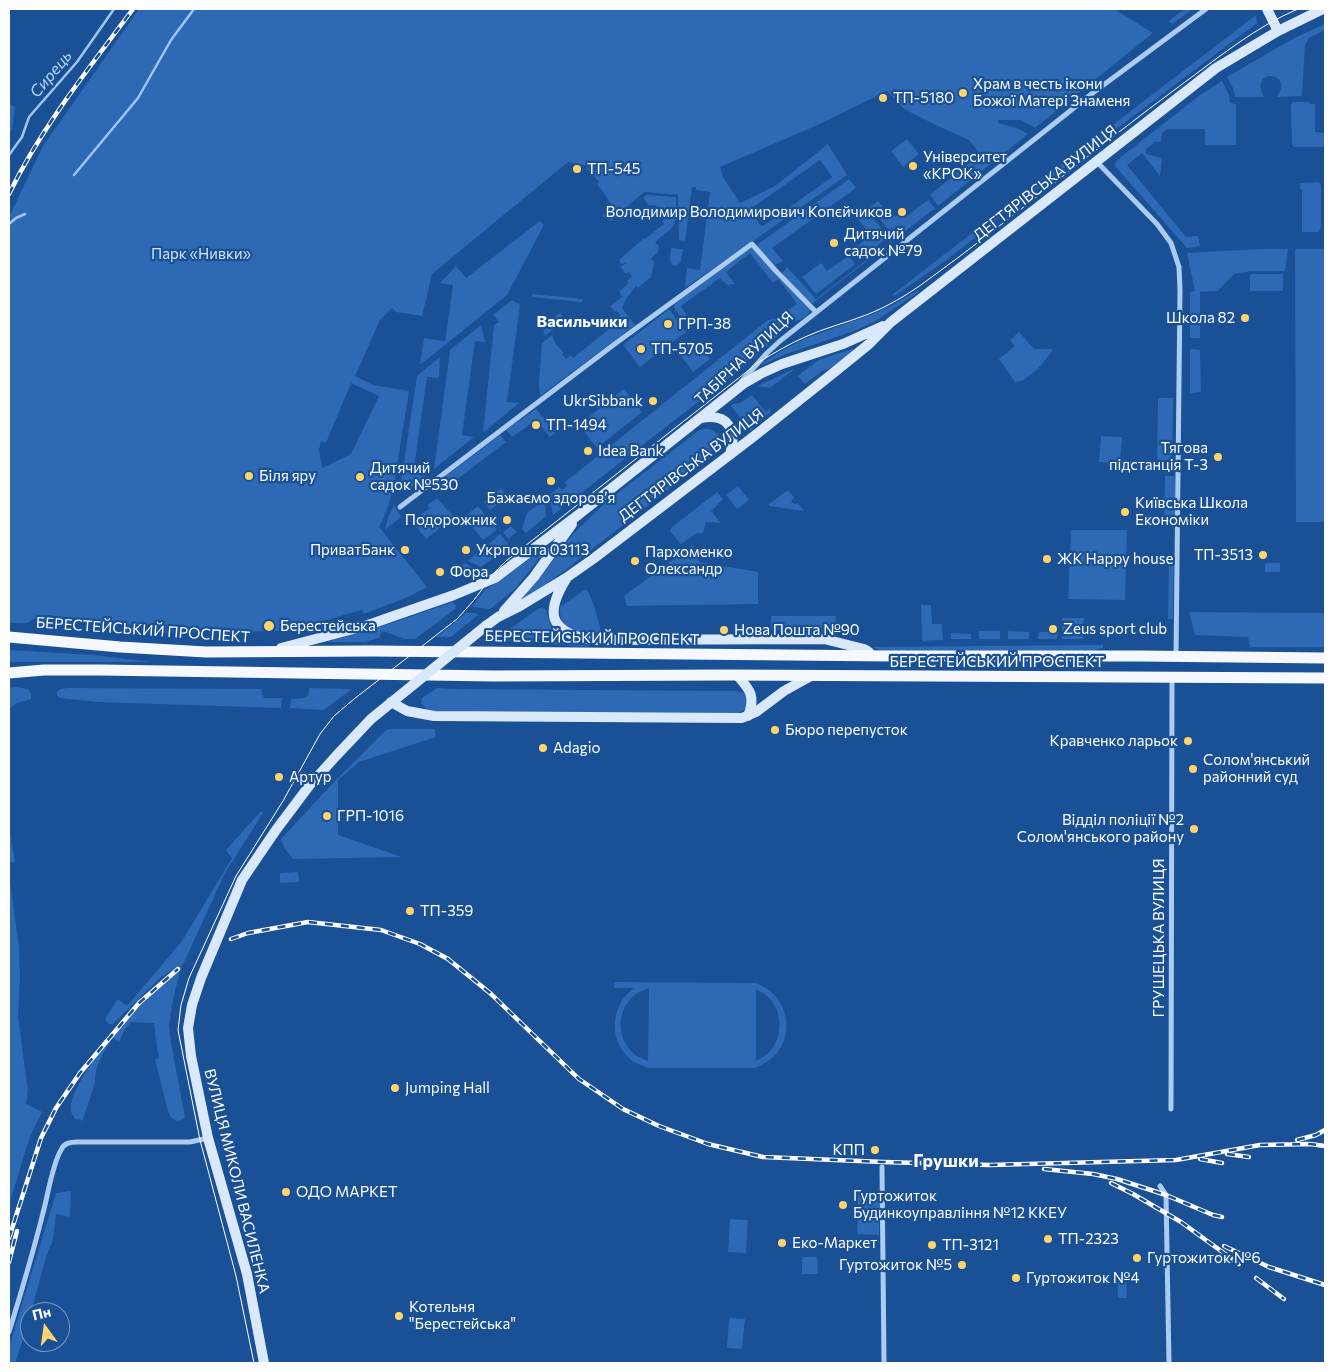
<!DOCTYPE html>
<meta charset="utf-8">
<style>
body{margin:0}
#map{position:relative;width:1334px;height:1372px;overflow:hidden;background:#195096;font-family:Commissioner,sans-serif}
canvas{display:block}
.frame{position:absolute;inset:0;border:10px solid #fff;pointer-events:none}
.north{position:absolute;left:20px;top:1302px;width:50px;height:50px;box-sizing:border-box;background:#195096;border:1px solid #7596c0;border-radius:50%;rotate:346deg;font-size:14px;font-weight:700;line-height:20px;text-align:center;color:#fff}
.north::after{content:'';display:block;margin:auto;width:18px;height:22px;background:#ffd46b;clip-path:polygon(50% 0,100% 100%,50% 72%,0 100%)}
</style>
<div id="map">
<canvas width="1334" height="1372"></canvas>
<div class="frame"></div>
<div class="north">Пн</div>
</div>
<script>
const g = document.querySelector('canvas').getContext('2d');
g.lineJoin = 'round';
function fillPath(path, color) { g.fillStyle = color; g.fill(path, 'evenodd'); }
function trace(path, color, width, dash) { g.strokeStyle = color; g.lineWidth = width; g.lineCap = dash ? 'butt' : 'round'; g.setLineDash(dash || []); g.stroke(path); }
function label(font, color, halo, rows, align = 'center') {
  g.font = font + ' Commissioner,sans-serif'; g.lineWidth = 4.5; g.setLineDash([]); g.textBaseline = 'middle'; g.strokeStyle = halo; g.fillStyle = color; for (const [text, x, y, turn = 0] of rows) {
    g.save(); g.translate(x, y); g.rotate((+turn || 0) * Math.PI / 180); g.textAlign = isNaN(turn) ? turn : align; if (halo) g.strokeText(text, 0, 0); g.fillText(text, 0, 0); g.restore();
  }
}
fillPath(new Path2D(`
 M139 9H1114L1153 33 1035 128 1021 120H998V123L1017 128 1028 134 938 206 930 195 980 154 969 140 940 127 904 109 887 91 822 123 720 167 723 177 740 203 775 186 828 144 847 175 753 241 685 288 687 268 700 270 710 192 696 190V187H692L685 241 679 240 678 195 644 192 611 221 602 216 612 206 606 196 597 184 599 182 587 169 588 166 568 162 432 274 422 316 396 312 392 308 380 320 355 376 373 385 409 391 394 485 386 513 379 527 427 587 408 597 364 614 362 610 313 624 282 631 229 632V634H209L208 632 158 633V624L112 625 68 622 64 617 41 615 27 623H9V217L43 146ZM820 160 832 177 763 226H761L750 211 752 208ZM351 383 379 396 351 454 322 468 319 450 321 441 326 443Z
 M1184 9H1188L1190 11 1172 24 1169 21Z
 M1256 15 1257 23 977 234 976 237 941 264 894 296 892 295 1007 206Z
 M1325 24V30L1309 38 1305 45 1302 96 1277 97C1295 71 1248 67 1264 97H1235L1234 90 1227 77 1294 38Z
 M1222 81 1229 95 1230 103 1236 104V145H1205V129H1167L1162 133 1161 142H1154L1146 150V154L1162 158 1160 176 1142 153 1127 165 1186 237 1198 236 1200 246 1187 248 1115 166 1116 161 1200 95Z
 M1293 102H1308L1311 104H1315V132L1325 133V147H1294L1292 145 1291 104Z
 M9 104 15 107 12 130 9 134Z
 M907 139 919 154 903 167 891 151Z
 M849 179 856 188 772 248 783 261 775 265 758 248V244Z
 M1319 182 1321 186V228L1318 232H1302V189H1300V183Z
 M646 195 676 197V217L673 227 655 242 659 246 658 252 651 258 654 262 651 277 638 288 636 286 626 299 622 308 635 325 540 396 539 383 542 343 552 335 555 343 564 353 562 354 566 359 571 355 573 358 618 322 616 319 620 315 617 311 615 312 610 306 622 297 619 291 628 284 627 281 632 276 629 272 626 274 620 267 627 263 621 264 619 260 644 238 645 239 664 224 662 221 667 217 664 213 662 214 655 205 649 206 643 198Z
 M928 200 935 208 813 303H811L782 274 787 267 816 299 895 238 870 207 878 201 885 210 883 212 886 216 891 213 895 217 900 214 904 218Z
 M867 210 888 237 861 259 853 250 870 235 857 217Z
 M540 221 544 225 507 295 420 365 424 338 445 341 453 285 440 283 456 266 466 278Z
 M671 248 683 249 681 261 678 265 672 266 670 259Z
 M751 248H753L810 309C808 317 803 319 795 321L785 312 797 304 778 279 773 283 750 253 726 272 735 284 727 285 720 278 681 306 687 316 681 317 674 308V305L679 300Z
 M1259 249H1288L1285 271H1251L1234 274 1218 291 1200 292V338H1190V292L1195 291 1187 253Z
 M1295 249H1325V522H1296Z
 M849 256 855 264 816 294 802 277 821 263 827 271Z
 M1250 274H1283V291H1250Z
 M918 290 919 292 874 322 854 331 786 354 762 365V363L785 349 809 337 873 314 893 305Z
 M532 294 583 299 582 302 532 297Z
 M512 300 520 305 507 402 519 403 483 433 494 325 499 322 493 315Z
 M669 309 686 332 640 367 623 345Z
 M560 313 565 320 545 336 543 328V318L548 323Z
 M778 318 782 321 783 327 780 334 753 359 553 515 549 495 559 487 562 490 567 486 565 482 768 320Z
 M481 325 485 342 475 341 462 435 474 437 434 469 450 350Z
 M1019 332 1034 349H1053C1047 360 1027 383 1015 382L999 359 1015 346 1010 340Z
 M695 341 710 359 693 372 679 353Z
 M852 349 853 351 833 367 822 371 805 384 798 376 818 360Z
 M1190 349 1200 350 1201 392 1190 393Z
 M440 357 439 378 427 377 413 474 425 476 427 483 400 488 417 376Z
 M793 369 792 371 770 388 758 386Z
 M624 389 642 412 597 448 579 425Z
 M752 395 766 412 771 408 770 413 756 423 751 431 731 406 733 404 740 403Z
 M1158 398H1173L1172 465H1157Z
 M536 409 555 433 550 437 536 420 512 437 506 430Z
 M703 429H710L718 434C721 441 721 446 715 453L568 568 518 604 516 603 540 578 563 546 578 529 605 503 698 431Z
 M500 435 506 442 443 490 437 483Z
 M1101 436 1122 437 1120 463 1099 462Z
 M1165 476H1175V520L1170 524H1164Z
 M738 486 749 500 737 509 726 495Z
 M501 488 507 497 490 510 484 502Z
 M788 490 794 497 791 502 795 504 798 503 804 511 769 506V504Z
 M717 492 723 499 711 511 721 523 706 522 703 533H697L681 544 670 531 671 528Z
 M437 498 454 517 426 539 412 521 430 508 427 505Z
 M544 500 545 502 546 516 526 533 522 529 527 513Z
 M394 505 401 517 385 530 388 517Z
 M478 506 497 530 483 540 464 517Z
 M511 526 517 532 508 539 503 532Z
 M1071 530H1127L1125 600 1068 599Z
 M500 534 510 546 498 555 489 544Z
 M693 545 699 562 758 572V604L627 606 624 596Z
 M482 549 487 551 493 558 481 567 468 561Z
 M543 549 545 551 515 589 490 609 472 607 485 590 498 582Z
 M1169 555H1174L1173 619H1168Z
 M465 563 476 570 451 579 449 577Z
 M1265 563H1280V572H1265Z
 M586 589C595 602 597 619 602 634 583 634 558 634 560 607Z
 M453 602 456 606 455 609 415 639H405L382 631 379 638 365 642H326L389 624Z
 M921 605H931L932 624H942L943 640 922 641Z
 M539 608 546 609C553 640 564 641 593 647L546 644V639L512 638 511 641 496 639Z
 M1189 612 1325 613V647H1250L1248 637 1195 635Z
 M466 613H475L478 615 451 637H437Z
 M771 616H836L835 630H771Z
 M1062 618H1084L1083 639H1062Z
 M979 631H1000V639H979Z
 M1008 631 1029 632V639H1008Z
 M1039 632H1058L1057 639H1038Z
 M951 633 971 634V639H951Z
 M1103 645V648L1098 649 1094 652 884 651 872 647Z
 M9 650 93 655 152 662H9Z
 M16 687 28 689 31 693V699L15 704 9 709V688Z
 M68 688 262 689V693L264 698H282L281 708 97 702 60 698 57 695V692L60 689Z
 M309 688 352 689 325 709 322 710 290 708 291 699 304 698 308 696Z
 M437 688 452 689 735 691C748 692 747 696 747 707L743 711 737 713 430 712 421 704 422 698Z
 M391 729H435L436 737 359 762 338 780V835L402 857 293 859 285 849 281 839 333 783 386 730Z
 M261 811 263 813 224 875 180 971 173 999 169 1025 171 1042 185 1118C176 1124 171 1119 168 1111L155 1059 159 1058 157 1048 154 1023 131 1022 124 1031 119 1042 113 1038C104 1051 94 1067 95 1083L80 1128 82 1120 75 1119C74 1117 72 1114 71 1112 67 1086 121 1025 138 1007 150 993 165 982 179 971L180 965 161 977 113 1024H109L106 1021V1017L118 999 127 1006 182 941 232 858 226 850Z
 M9 826 15 862 9 863Z
 M298 872 299 882 280 883V873Z
 M9 874 19 947 20 977 18 1016 28 1091 26 1104 42 1112 30 1136 9 1205Z
 M614 982 756 983C760 985 765 987 769 990 788 1005 793 1034 777 1053 771 1060 764 1064 755 1068H648C644 1066 638 1064 634 1062 613 1047 609 1020 623 999 626 995 630 992 634 988H614ZM649 988 648 1060V1061C645 1059 640 1058 637 1056 619 1044 615 1017 629 1001 634 994 641 991 649 988ZM756 989C759 991 763 993 766 995 784 1010 784 1040 766 1055 763 1057 759 1059 756 1061Z
 M71 1191 70 1217 56 1214 53 1240 46 1257 31 1312H30L26 1331 15 1363H9V1347L56 1193Z
 M858 1192H880L879 1235 857 1234Z
 M730 1219 748 1220 746 1253 728 1252Z
 M802 1257H817L818 1274H802Z
 M1117 1276H1126L1127 1298H1118Z
 M729 1318 745 1319 742 1349 727 1348Z`), '#2d69b4');
trace(new Path2D(`
 M9 155 22 137 29 117 77 62 114 9
 M74 175 138 98 171 40 194 9
 M9 224 16 218 25 214`), '#9fc5f2', 2.5);
trace(new Path2D(`
 M1096 161 1157 224 1171 243 1179 267 1180 290 1176 656
 M741 382 767 353 780 341 1094 92 1206 9
 M400 507 616 343 752 244 775 270 816 312
 M1171 1109 1172 678
 M882 1167 884 1363
 M1160 1186 1166 1195 1169 1363
 M9 1332C21 1293 33 1253 43 1213 48 1195 52 1165 61 1150 64 1143 70 1142 77 1142H190L208 1138`), '#accbf0', 5);
trace(new Path2D(`
 M1267 9 1278 31
 M701 418C729 413 737 430 730 455
 M566 579C545 613 549 632 591 640L824 639 864 649 869 652 870 656
 M504 611 534 577 572 524
 M487 625 498 617 520 606 566 578 593 559 753 437 837 370 869 344 891 322 1216 68 1278 31 1323 9
 M281 648 365 626 454 595 495 578 578 515 743 384 762 373 782 364 843 344 883 326
 M737 675C750 690 756 696 748 716
 M391 702 407 711 434 716 742 718 756 712 784 691 811 676
 M264 1363 247 1274 208 1138 191 1056 188 1028 192 1005 201 978 242 880 276 830 309 786 336 756 371 719 408 689`), '#dae8fb', 10);
trace(new Path2D(`
 M9 637 120 647 206 652 371 651 891 656H1139L1325 658
 M9 673 44 670H100L494 676 728 675 1325 678`), '#f5f9ff', 11);
trace(new Path2D(`
 M254 1363 236 1276 200 1140 178 1030 181 1005 189 978 236 876 283 801 320 734 334 716 354 699 457 619 474 600 496 571 506 561 759 362C774 353 789 344 805 337 824 328 846 323 866 315 887 307 907 295 925 282 1012 219 1094 149 1181 85 1218 58 1255 27 1298 9`), '#fff', 1);
const rail = new Path2D(`
 M9 194C41 128 89 68 133 9
 M231 939 248 933 308 922 381 930 420 944 448 959 490 993 579 1079 623 1109 659 1126 708 1144 763 1157 883 1162 990 1165 1176 1160 1260 1145 1310 1144 1325 1146
 M1297 1140 1316 1135 1325 1130
 M1227 1154 1249 1157
 M1200 1159 1222 1163
 M1044 1169 1093 1174 1117 1179 1166 1195 1213 1215 1222 1217
 M1111 1183 1133 1194 1181 1222 1239 1264
 M9 1238 41 1138 56 1108 80 1073 139 1003 178 969
 M1224 1246 1269 1267 1325 1285
 M9 1262 17 1231
 M1256 1278 1284 1299`);
trace(rail, '#fff', 4.5);
trace(rail, '#195096', 2.5, [8]);
trace(new Path2D(`
 M408 689 487 625`), '#dae8fb', 10);
for (const [x, y, r, color] of [
 [963,93,5,"#ffd46b"],
 [883,98,5,"#ffd46b"],
 [913,166,5,"#ffd46b"],
 [577,169,5,"#ffd46b"],
 [902,212,5,"#ffd46b"],
 [834,243,5,"#ffd46b"],
 [1245,318,5,"#ffd46b"],
 [668,324,5,"#ffd46b"],
 [641,349,5,"#ffd46b"],
 [653,401,5,"#ffd46b"],
 [536,425,5,"#ffd46b"],
 [588,451,5,"#ffd46b"],
 [1218,457,5,"#ffd46b"],
 [249,476,5,"#ffd46b"],
 [360,477,5,"#ffd46b"],
 [551,481,5,"#ffd46b"],
 [1125,512,5,"#ffd46b"],
 [507,520,5,"#ffd46b"],
 [405,550,5,"#ffd46b"],
 [466,550,5,"#ffd46b"],
 [1263,555,5,"#ffd46b"],
 [1047,559,5,"#ffd46b"],
 [635,561,5,"#ffd46b"],
 [440,572,5,"#ffd46b"],
 [269,626,6,"#ffd46b"],
 [1053,629,5,"#ffd46b"],
 [724,630,5,"#ffd46b"],
 [775,730,5,"#ffd46b"],
 [1188,741,5,"#ffd46b"],
 [543,748,5,"#ffd46b"],
 [1193,769,5,"#ffd46b"],
 [279,777,5,"#ffd46b"],
 [327,816,5,"#ffd46b"],
 [1194,829,5,"#ffd46b"],
 [410,911,5,"#ffd46b"],
 [395,1088,5,"#ffd46b"],
 [875,1150,5,"#ffd46b"],
 [286,1192,5,"#ffd46b"],
 [843,1205,5,"#ffd46b"],
 [1048,1239,5,"#ffd46b"],
 [782,1243,5,"#ffd46b"],
 [932,1245,5,"#ffd46b"],
 [1137,1258,5,"#ffd46b"],
 [962,1265,5,"#ffd46b"],
 [1016,1278,5,"#ffd46b"],
 [399,1316,5,"#ffd46b"]
]) { const dot = new Path2D(); dot.arc(x, y, r, 0, 2 * Math.PI); g.fillStyle = color; g.fill(dot); trace(dot, '#195096', 2); }
label('15px', '#fff', '#195096', [
 ["Храм в честь ікони",973,84],
 ["Божої Матері Знаменя",973,101],
 ["ТП-5180",893,98],
 ["Університет",923,157],
 ["«КРОК»",923,174],
 ["ТП-545",587,169],
 ["Володимир Володимирович Копєйчиков",892,212,"right"],
 ["Дитячий",844,234],
 ["садок №79",844,251],
 ["Школа 82",1235,318,"right"],
 ["ГРП-38",678,324],
 ["ТП-5705",651,349],
 ["UkrSibbank",643,401,"right"],
 ["ТП-1494",546,425],
 ["Тягова",1208,448,"right"],
 ["підстанція Т-3",1208,465,"right"],
 ["Idea Bank",598,451],
 ["Дитячий",370,468],
 ["садок №530",370,485],
 ["Біля яру",259,476],
 ["Бажаємо здоровʼя",551,498,"center"],
 ["Київська Школа",1135,503],
 ["Економіки",1135,520],
 ["Подорожник",497,520,"right"],
 ["ПриватБанк",395,550,"right"],
 ["Укрпошта 03113",476,550],
 ["Пархоменко",645,552],
 ["Олександр",645,569],
 ["ТП-3513",1253,555,"right"],
 ["ЖК Happy house",1057,559],
 ["Фора",450,572],
 ["Берестейська",280,626],
 ["Zeus sport club",1063,629],
 ["Нова Пошта №90",734,630],
 ["Бюро перепусток",785,730],
 ["Кравченко ларьок",1178,741,"right"],
 ["Adagio",553,748],
 ["Солом'янський",1203,760],
 ["районний суд",1203,777],
 ["Артур",289,777],
 ["ГРП-1016",337,816],
 ["Відділ поліції №2",1184,820,"right"],
 ["Солом'янського району",1184,837,"right"],
 ["ТП-359",420,911],
 ["Jumping Hall",405,1088],
 ["КПП",865,1150,"right"],
 ["ОДО МАРКЕТ",296,1192],
 ["Гуртожиток",853,1196],
 ["Будинкоуправління №12 ККЕУ",853,1213],
 ["ТП-2323",1058,1239],
 ["Еко-Маркет",792,1243],
 ["ТП-3121",942,1245],
 ["Гуртожиток №6",1147,1258],
 ["Гуртожиток №5",952,1265,"right"],
 ["Гуртожиток №4",1026,1278],
 ["Котельня",409,1307],
 ["\"Берестейська\"",409,1324]
], 'left');
label('15px', '#fff', '#195096', [
 ["ДЕГТЯРІВСЬКА ВУЛИЦЯ",1045,183,-38],
 ["ТАБІРНА ВУЛИЦЯ",744,358,-43],
 ["ДЕГТЯРІВСЬКА ВУЛИЦЯ",691,465,-37],
 ["БЕРЕСТЕЙСЬКИЙ ПРОСПЕКТ",143,630,4],
 ["БЕРЕСТЕЙСЬКИЙ ПРОСПЕКТ",592,638,1],
 ["БЕРЕСТЕЙСЬКИЙ ПРОСПЕКТ",997,662],
 ["ГРУШЕЦЬКА ВУЛИЦЯ",1159,938,-90],
 ["ВУЛИЦЯ МИКОЛИ ВАСИЛЕНКА",237,1181,76]
]);
label('15px', '#d3e5fb', '#195096', [
 ["Парк «Нивки»",201,254]
]);
label('italic 16px', '#b8d5f7', '#195096', [
 ["Сирець",51,74,-50]
]);
label('bold 16px', '#fff', '#195096', [
 ["Васильчики",582,322]
]);
label('bold 18px', '#fff', '#195096', [
 ["Грушки",946,1161]
]);
</script>
